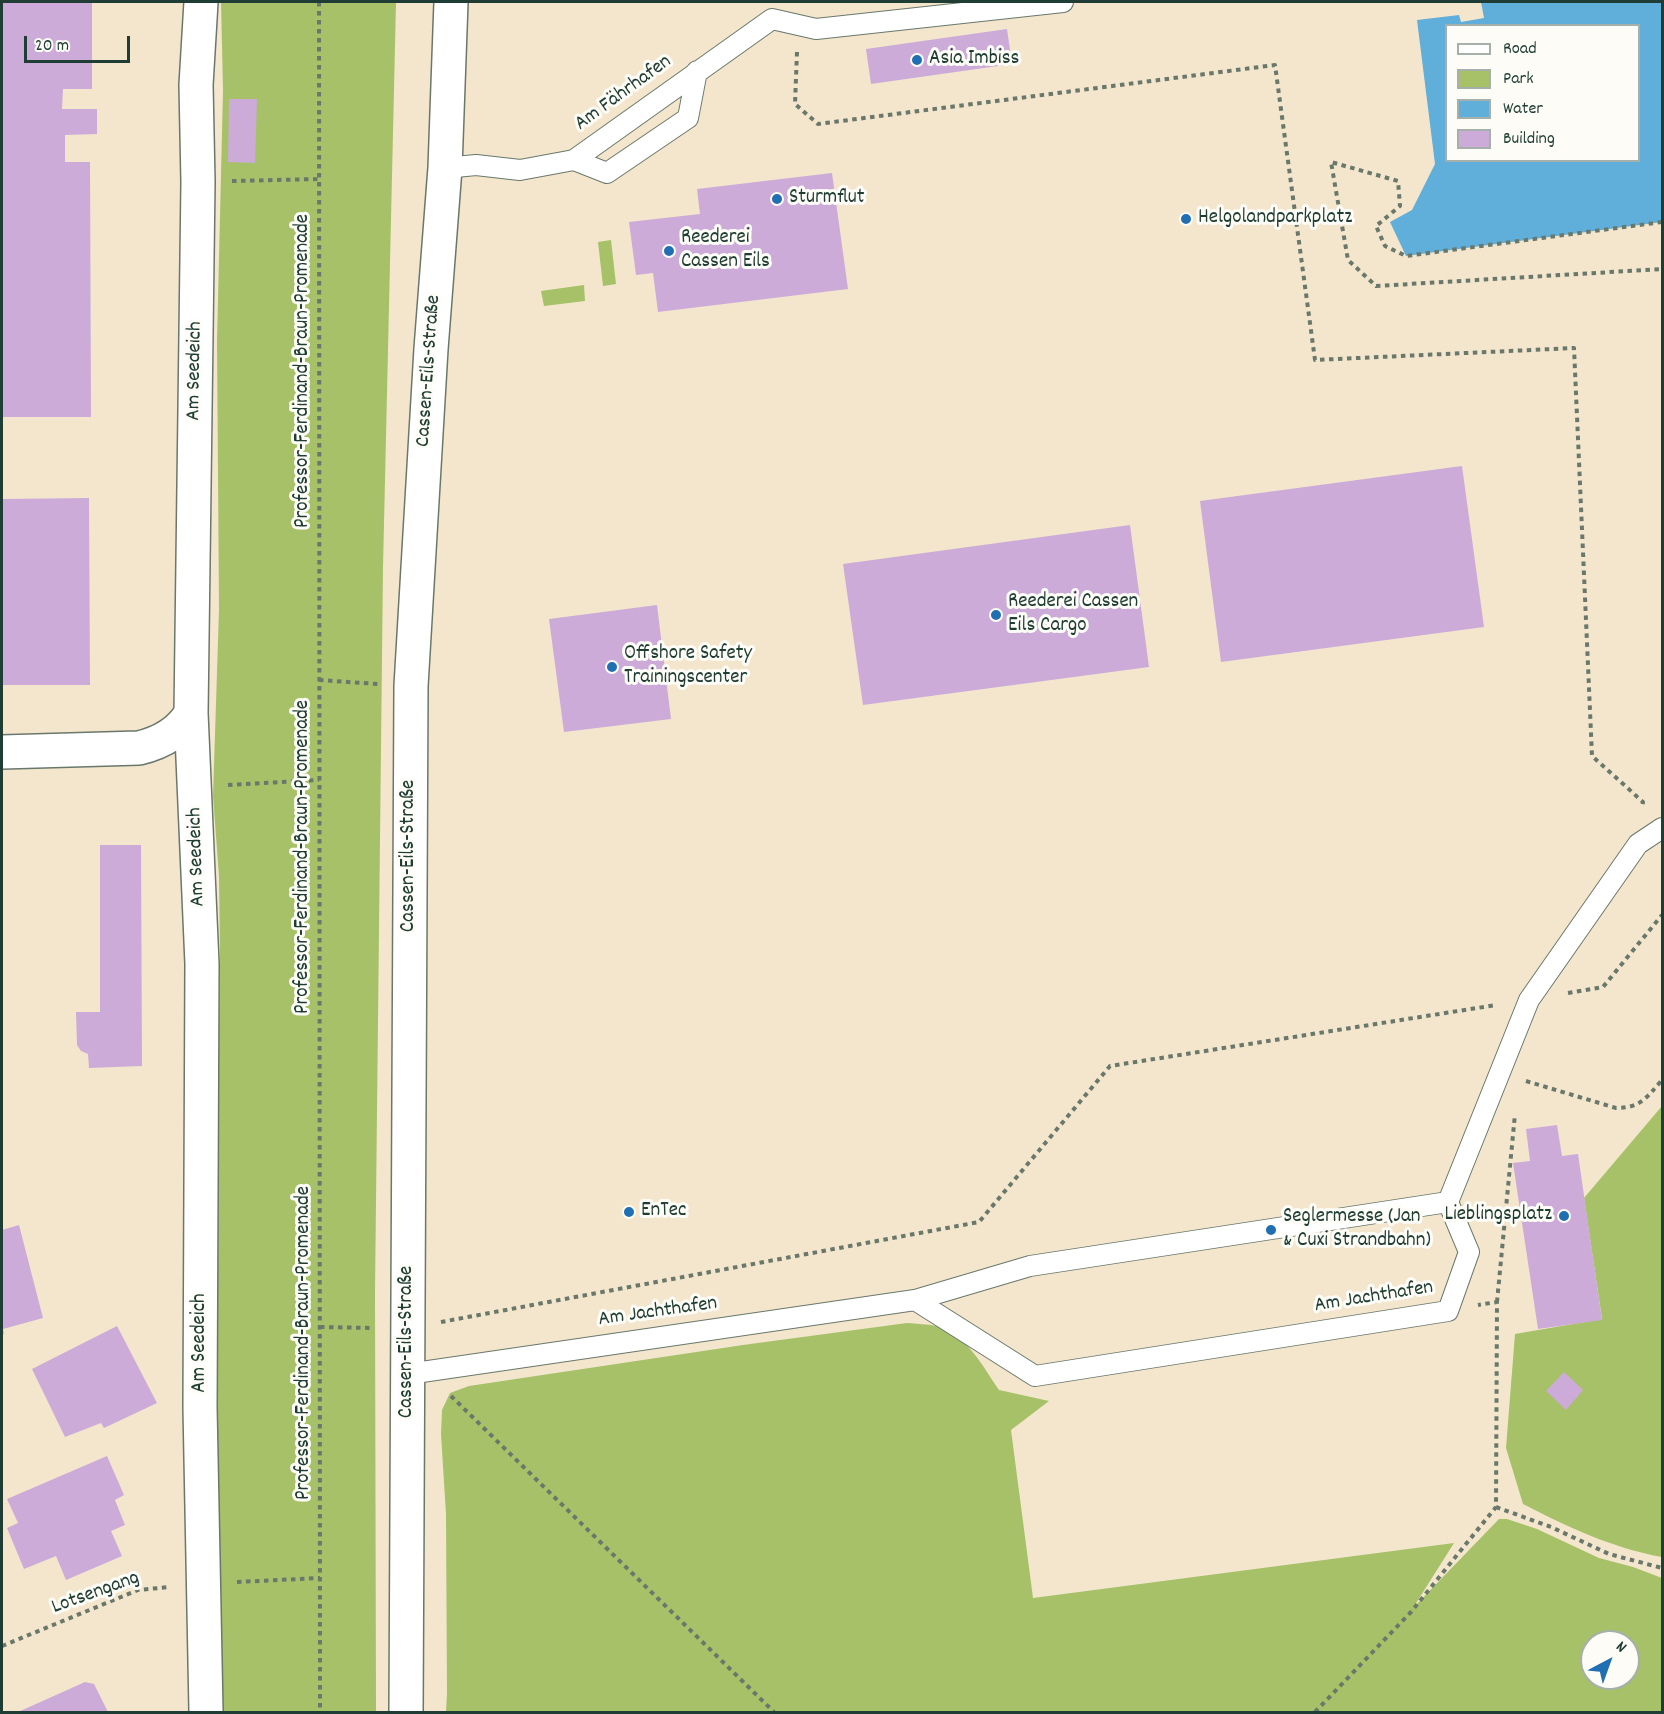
<!DOCTYPE html>
<meta charset="utf-8">
<style>
body{margin:0}
#map{position:relative;width:1664px;height:1714px;overflow:hidden;background:#f3e6cd;font-family:Dekko,sans-serif}
canvas{display:block}
.frame{position:absolute;inset:0;border:3px solid #1f3d34;pointer-events:none}
.legend{position:absolute;left:1445px;top:24px;width:195px;height:138px;box-sizing:border-box;background:#fdfcf7;border:2px solid #a4b0a9;margin:0;padding:8px 10px;list-style:none;font-size:18px;color:#1f3d34}
.legend li{display:flex;align-items:center;gap:12px;height:30px}
.legend b{width:30px;border:2px solid #a4b0a9}
.north{position:absolute;left:1580px;top:1630px;width:60px;height:60px;box-sizing:border-box;background:#fdfcf7;border:2px solid #a4b0a9;border-radius:50%;rotate:41deg;font-size:16px;font-weight:700;line-height:24px;text-align:center;color:#1f3d34}
.north::after{content:'';display:block;margin:auto;width:21px;height:27px;background:#1f6fb2;clip-path:polygon(50% 0,100% 100%,50% 72%,0 100%)}
.scale{position:absolute;left:24px;top:36px;width:106px;height:27px;box-sizing:border-box;border:3px solid #1f3d34;border-top:0;padding-left:8px;font-size:18px;line-height:21px;white-space:nowrap;color:#1f3d34;-webkit-text-stroke:4px #fdfcf7;paint-order:stroke}
</style>
<div id="map">
<canvas width="1664" height="1714"></canvas>
<div class="frame"></div>
<ul class="legend">
<li><b style="height:8px;background:#fff"></b>Road</li>
<li><b style="height:16px;background:#a6c168"></b>Park</li>
<li><b style="height:16px;background:#60aeda"></b>Water</li>
<li><b style="height:16px;background:#ccabd9"></b>Building</li>
</ul>
<div class="north">N</div>
<div class="scale">20 m</div>
</div>
<script>
const g = document.querySelector('canvas').getContext('2d');
g.lineJoin = 'round';
function fillPath(path, color) { g.fillStyle = color; g.fill(path, 'evenodd'); }
function trace(path, color, width, dash) { g.strokeStyle = color; g.lineWidth = width; g.lineCap = dash ? 'butt' : 'round'; g.setLineDash(dash || []); g.stroke(path); }
function label(font, color, halo, rows, align = 'center') {
  g.font = font + ' Dekko,sans-serif'; g.lineWidth = 6; g.setLineDash([]); g.textBaseline = 'middle'; g.strokeStyle = halo; g.fillStyle = color; for (const [text, x, y, turn = 0] of rows) {
    g.save(); g.translate(x, y); g.rotate((+turn || 0) * Math.PI / 180); g.textAlign = isNaN(turn) ? turn : align; if (halo) g.strokeText(text, 0, 0); g.fillText(text, 0, 0); g.restore();
  }
}
fillPath(new Path2D(`
 M221 2H396L383 567 375 1292 376 1712H218L215 1337 220 953 219 876 213 796 219 610 217 341 223 90Z
 M611 240 616 284 603 286 598 242Z
 M584 285 585 301 544 306 541 291Z
 M1662 1106V1557C1612 1548 1568 1527 1523 1504L1506 1448 1515 1334 1602 1319 1584 1198Z
 M907 1323C917 1324 927 1324 936 1326 967 1334 983 1367 999 1390L1049 1401 1011 1430 1033 1598 1454 1543 1413 1608 1499 1519H1507L1537 1529 1599 1558 1633 1567 1662 1578V1712H446L447 1693 446 1514 441 1434 442 1410 450 1393 469 1386 743 1345ZM1592 1642H1628V1678H1592Z`), '#a6c168');
fillPath(new Path2D(`
 M1481 2H1662V222L1406 256 1390 222 1412 210 1435 164 1417 20 1459 15 1461 22 1484 18ZM1446 26H1638V160H1446Z`), '#60aeda');
fillPath(new Path2D(`
 M2 2H92V89H63L62 109H97V134L65 135V162H90L91 417H2Z
 M1007 29 1012 64 871 84 866 49Z
 M229 99H257L255 163 228 162Z
 M832 173 848 289 658 312 653 273 636 275 629 222 700 214 697 189Z
 M1462 466 1484 627 1221 662 1200 501Z
 M89 498 90 685H2V499Z
 M1130 525 1149 667 863 705 843 564Z
 M657 605 671 719 564 732 549 619Z
 M100 845H141L142 1066 89 1068 88 1054 81 1051 77 1045 76 1012H100Z
 M1557 1125 1562 1156 1578 1154 1602 1320 1538 1329 1513 1163 1530 1161 1526 1129Z
 M19 1225 43 1318 3 1329 4 1334 2 1335V1230Z
 M117 1326 157 1403 104 1428 101 1423 65 1437 32 1369Z
 M1564 1372 1583 1390 1566 1410 1546 1391Z
 M107 1456 124 1495 115 1500 125 1525 111 1531 122 1556 66 1580 56 1556 24 1569 7 1528 18 1523 7 1499Z
 M85 1682 94 1684 108 1712H18Z`), '#ccabd9');
const service = new Path2D(`
 M574 160 607 173 688 118 697 71
 M445 168 476 165 520 170 574 160 772 19 816 29 1063 2
 M1448 1202 1529 1000 1638 844 1662 828
 M915 1300 1035 1376 1448 1311 1469 1252 1448 1202
 M408 1374 915 1300 1030 1266 1448 1202`);
const minor = new Path2D(`
 M201 2 196 85 198 182 191 713 202 964 200 1407 206 1712
 M2 752 139 748C160 743 180 732 191 713
 M406 1712 411 686 431 349 445 168 451 2`);
trace(service, '#69786a', 22);
trace(minor, '#69786a', 36);
trace(new Path2D(`
 M319 2 320 1712
 M797 52 795 104 818 124 1275 65 1315 360 1574 348 1592 756 1643 802 1642 808
 M232 181 319 179
 M1662 222 1406 256 1385 246 1376 226 1400 206 1398 181 1331 162 1348 260 1376 286 1662 269
 M319 680 378 684
 M228 785 319 780
 M1568 993 1603 987 1662 915
 M1526 1081 1616 1108C1641 1108 1647 1097 1662 1080
 M1497 1302 1515 1114
 M441 1322 979 1222 1110 1066 1496 1005
 M320 1327 374 1328
 M451 1396 774 1712
 M1496 1507 1551 1527 1609 1554 1662 1568
 M237 1582 320 1578
 M2 1646 138 1590 170 1587
 M1315 1712 1411 1612 1496 1507 1497 1302 1478 1305`), '#69786a', 4, [4.5, 4.5]);
trace(service, '#fff', 20);
trace(minor, '#fff', 33);
for (const [x, y, r, color] of [
 [917,60,6,"#1f6fb2"],
 [777,199,6,"#1f6fb2"],
 [1186,219,6,"#1f6fb2"],
 [669,251,6,"#1f6fb2"],
 [996,615,6,"#1f6fb2"],
 [612,667,6,"#1f6fb2"],
 [629,1212,6,"#1f6fb2"],
 [1564,1216,6,"#1f6fb2"],
 [1271,1230,6,"#1f6fb2"]
]) { const dot = new Path2D(); dot.arc(x, y, r, 0, 2 * Math.PI); g.fillStyle = color; g.fill(dot); trace(dot, '#fdfcf7', 2); }
label('21px', '#1f3d34', '#fdfcf7', [
 ["Asia Imbiss",929,60],
 ["Sturmflut",789,199],
 ["Helgolandparkplatz",1198,219],
 ["Reederei",681,239],
 ["Cassen Eils",681,263],
 ["Reederei Cassen",1008,603],
 ["Eils Cargo",1008,627],
 ["Offshore Safety",624,655],
 ["Trainingscenter",624,679],
 ["EnTec",641,1212],
 ["Lieblingsplatz",1552,1216,"right"],
 ["Seglermesse (Jan",1283,1218],
 ["& Cuxi Strandbahn)",1283,1242]
], 'left');
label('21px', '#1f3d34', '#fdfcf7', [
 ["Am Fährhafen",624,94,-36],
 ["Am Seedeich",196,371,-89],
 ["Professor-Ferdinand-Braun-Promenade",304,371,-90],
 ["Cassen-Eils-Straße",430,371,-86],
 ["Cassen-Eils-Straße",410,856,-90],
 ["Am Seedeich",198,857,-92],
 ["Professor-Ferdinand-Braun-Promenade",304,857,-90],
 ["Am Jachthafen",1374,1298,-9],
 ["Am Jachthafen",658,1313,-8],
 ["Cassen-Eils-Straße",408,1342,-90],
 ["Am Seedeich",201,1343,-90],
 ["Professor-Ferdinand-Braun-Promenade",305,1343,-90],
 ["Lotsengang",96,1594,-20]
]);
</script>
